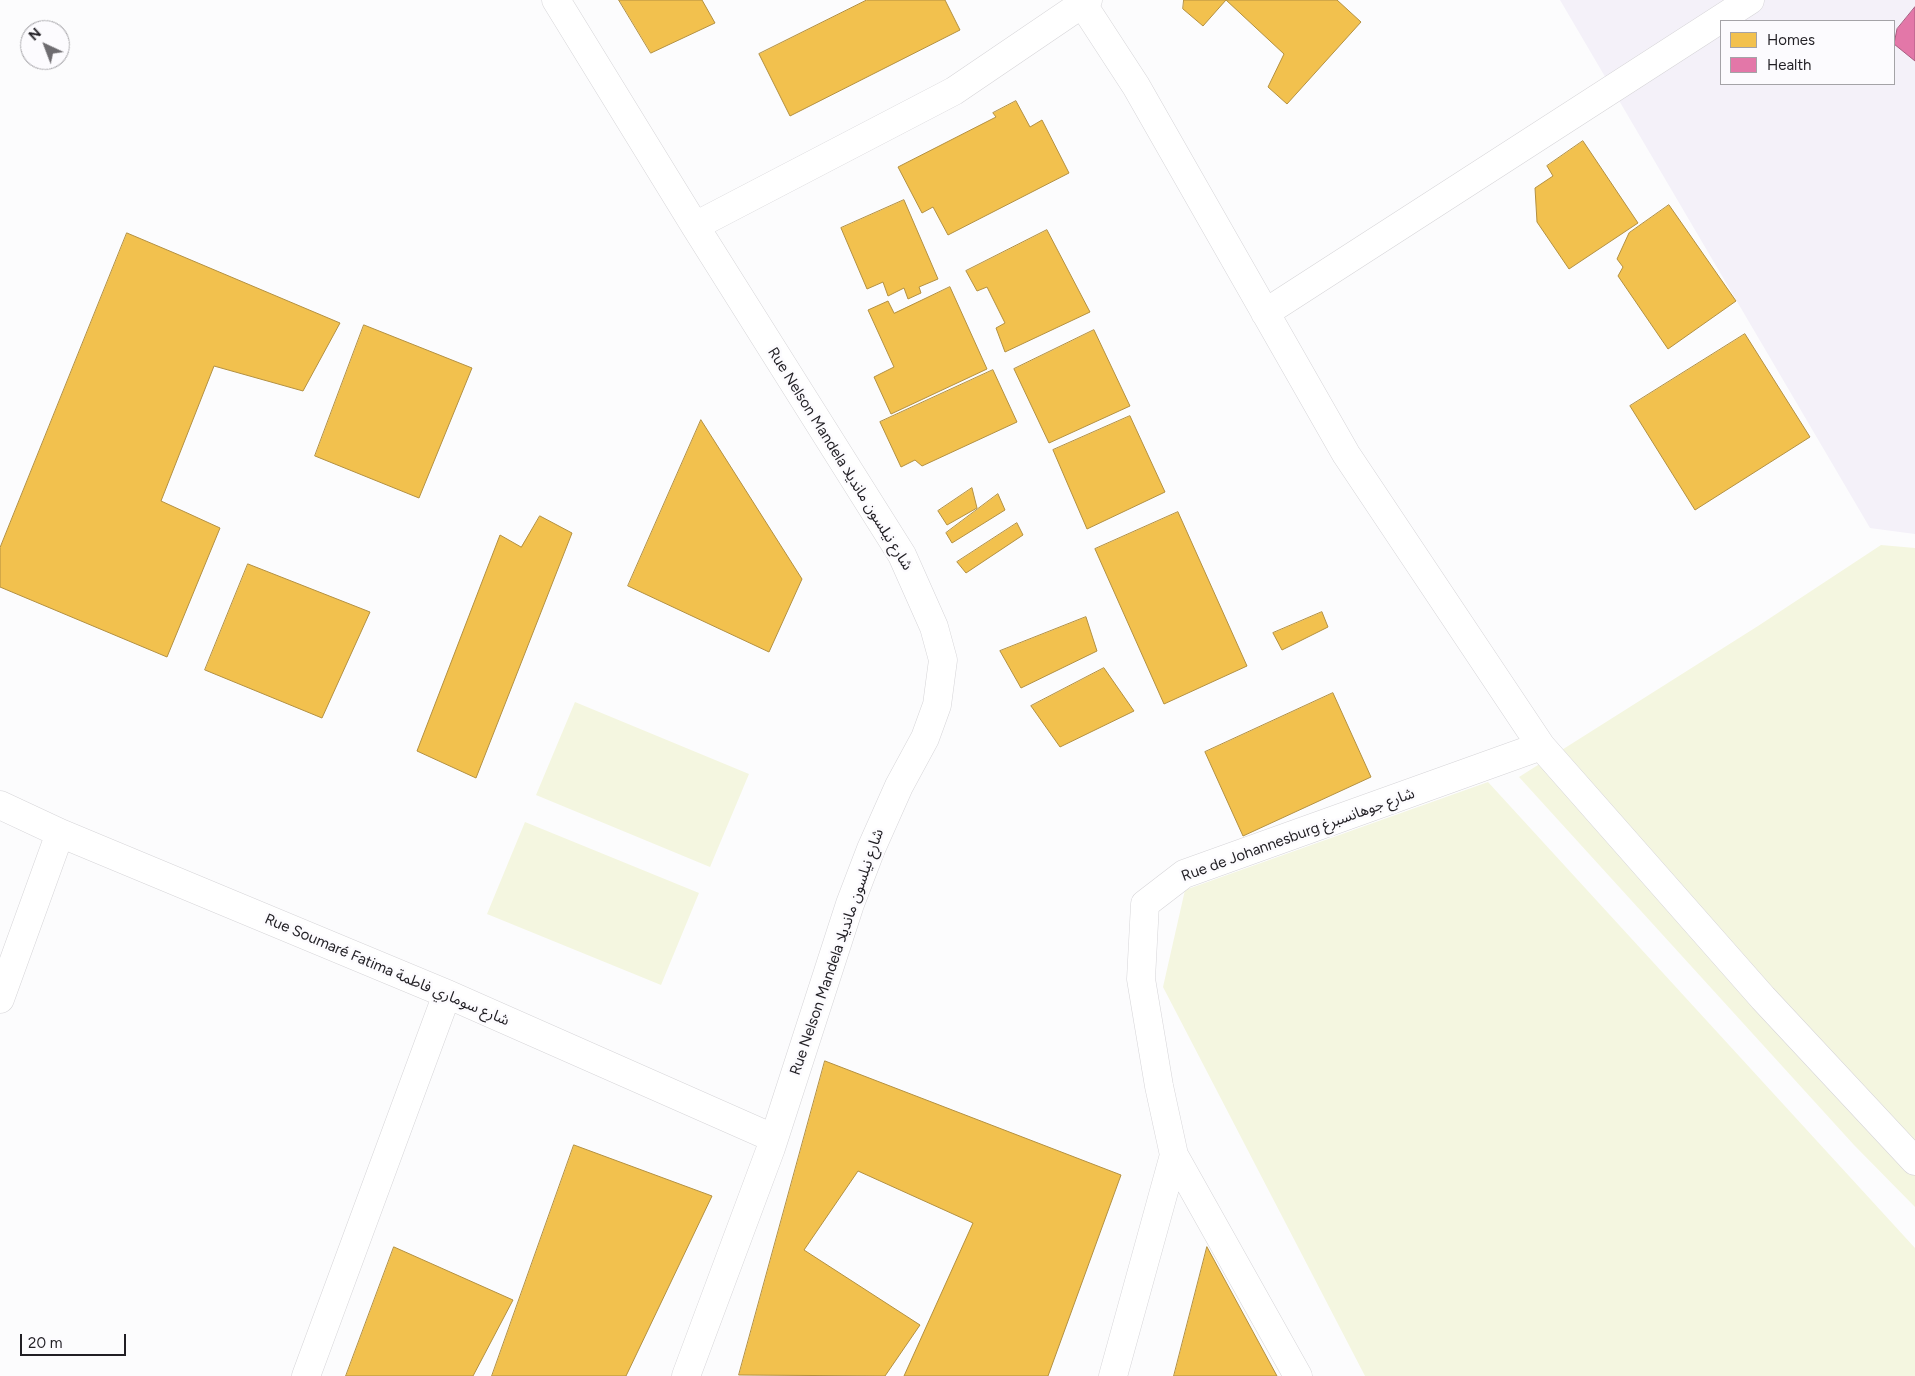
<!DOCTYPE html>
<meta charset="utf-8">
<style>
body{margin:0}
#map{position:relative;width:1915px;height:1376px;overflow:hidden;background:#fcfcfd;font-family:Figtree,sans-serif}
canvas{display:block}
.legend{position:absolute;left:1720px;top:20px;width:175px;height:65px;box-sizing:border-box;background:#fcfbfe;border:1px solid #a4a3a7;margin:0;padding:6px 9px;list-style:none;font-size:15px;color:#211f24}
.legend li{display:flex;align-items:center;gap:10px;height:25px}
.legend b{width:25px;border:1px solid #a4a3a7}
.north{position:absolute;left:20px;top:20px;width:50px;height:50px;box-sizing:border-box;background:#fcfbfe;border:1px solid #a4a3a7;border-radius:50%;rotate:317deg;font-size:14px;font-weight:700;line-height:20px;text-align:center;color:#211f24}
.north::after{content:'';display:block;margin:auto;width:18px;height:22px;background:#6e6c70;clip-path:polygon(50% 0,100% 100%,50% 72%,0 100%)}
.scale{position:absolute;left:20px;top:1334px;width:106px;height:22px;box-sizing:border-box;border:2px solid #211f24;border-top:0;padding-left:6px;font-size:15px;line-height:18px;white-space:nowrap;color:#211f24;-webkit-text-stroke:4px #fcfbfe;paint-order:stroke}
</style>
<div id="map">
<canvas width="1915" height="1376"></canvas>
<ul class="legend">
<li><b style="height:14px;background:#f2c14e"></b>Homes</li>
<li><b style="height:14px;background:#e377a8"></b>Health</li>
</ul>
<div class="north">N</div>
<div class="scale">20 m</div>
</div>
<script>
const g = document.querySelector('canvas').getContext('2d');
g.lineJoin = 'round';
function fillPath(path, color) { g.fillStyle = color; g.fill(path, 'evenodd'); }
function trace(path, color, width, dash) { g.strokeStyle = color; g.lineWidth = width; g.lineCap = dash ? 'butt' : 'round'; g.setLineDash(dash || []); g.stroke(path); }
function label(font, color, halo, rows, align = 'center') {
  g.font = font + ' Figtree,"Noto Sans Arabic",sans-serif'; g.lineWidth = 5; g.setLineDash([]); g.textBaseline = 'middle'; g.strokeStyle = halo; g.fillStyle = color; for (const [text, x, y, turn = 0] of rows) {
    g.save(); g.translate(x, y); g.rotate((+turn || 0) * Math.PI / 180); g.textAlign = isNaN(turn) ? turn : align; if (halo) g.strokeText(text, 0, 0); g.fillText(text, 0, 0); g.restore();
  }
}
fillPath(new Path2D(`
 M1560 0H1915V534L1870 528ZM1721 21H1894V84H1721Z`), '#f4f1f9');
fillPath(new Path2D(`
 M1881 545 1915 548V1207L1854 1145 1519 777 1758 626Z
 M575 702 749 774 710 867 536 795Z
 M1488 782 1915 1248V1376H1365L1163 987 1185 890Z
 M525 822 699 893 661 985 487 914Z`), '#f4f6e0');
const homes = new Path2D(`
 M619 0H702L715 23 651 53Z
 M867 0H945L960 30 790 116 759 54Z
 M1184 0H1337L1361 22 1287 104 1268 87 1284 54 1226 0 1203 26 1183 9Z
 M1016 101 1030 127 1042 120 1069 173 948 235 933 207 922 213 898 167 996 117 993 113Z
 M1583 141 1638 223 1569 269 1537 222 1535 188 1553 176 1547 166Z
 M904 200 938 279 919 287 921 293 908 299 904 288 888 296 883 282 867 289 841 228Z
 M1669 205 1736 301 1668 349 1618 276 1623 267 1617 259 1629 233Z
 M1047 230 1090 312 1005 352 996 328 1005 323 987 287 977 291 966 271Z
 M127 233 340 323 303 391 214 366 161 501 220 528 167 657 0 587V548Z
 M950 287 987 369 891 414 874 377 894 367 868 310 888 301 894 313Z
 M364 325 472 368 419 498 315 456Z
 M1094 330 1130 406 1049 443 1014 369Z
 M1745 334 1810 437 1695 510 1630 406Z
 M993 370 1017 422 922 466 915 460 901 467 880 422Z
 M1130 416 1165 492 1087 529 1053 450Z
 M701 420 802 579 769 652 628 586Z
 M972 488 977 508 947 525 938 511Z
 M998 494 1005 510 952 543 946 533Z
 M1178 512 1247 666 1164 704 1095 549Z
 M540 516 572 533 476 778 417 751 500 535 521 547Z
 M1017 523 1023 535 966 573 957 562Z
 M248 564 370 612 322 718 205 670Z
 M1322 612 1328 627 1282 650 1273 633Z
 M1086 617 1097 651 1021 688 1000 651Z
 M1104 668 1134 711 1060 747 1031 706Z
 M1333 693 1371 777 1243 836 1205 752Z
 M825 1061 1121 1175 1048 1376H904L973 1223 858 1171 804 1250 920 1325 885 1376 739 1375Z
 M574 1145 712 1196 626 1376H492Z
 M394 1247 513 1300 473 1376H346Z
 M1207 1247 1277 1376H1174Z`);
fillPath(homes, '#f2c14e');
trace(homes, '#b39041', 1);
const health = new Path2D(`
 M1915 7V61L1894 44 1897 29Z`);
fillPath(health, '#e377a8');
trace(health, '#a95d80', 1);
const minor = new Path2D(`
 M556 0 695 226 902 555 934 627 943 660 937 705 925 738 899 786 871 849 850 904 771 1148 686 1376
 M1080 0 1136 86 1346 454 1541 746 1763 998 1915 1161
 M695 226 954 91 1088 0
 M1265 313 1750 0
 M0 805 60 833 447 994 773 1138
 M0 999 60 833
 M306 1376 447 994
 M1113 1376 1174 1155
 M1298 1376 1174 1155 1159 1086 1141 979 1145 904 1184 874 1541 746`);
trace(minor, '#d6d5d8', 29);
trace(minor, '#fff', 28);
label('15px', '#211f24', '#fcfbfe', [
 ["Rue Nelson Mandela شارع نيلسون مانديلا",840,459,58],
 ["Rue de Johannesburg شارع جوهانسبرغ",1298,835,-20],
 ["Rue Nelson Mandela شارع نيلسون مانديلا",837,952,-71],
 ["Rue Soumaré Fatima شارع سوماري فاطمة",387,970,23]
]);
</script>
